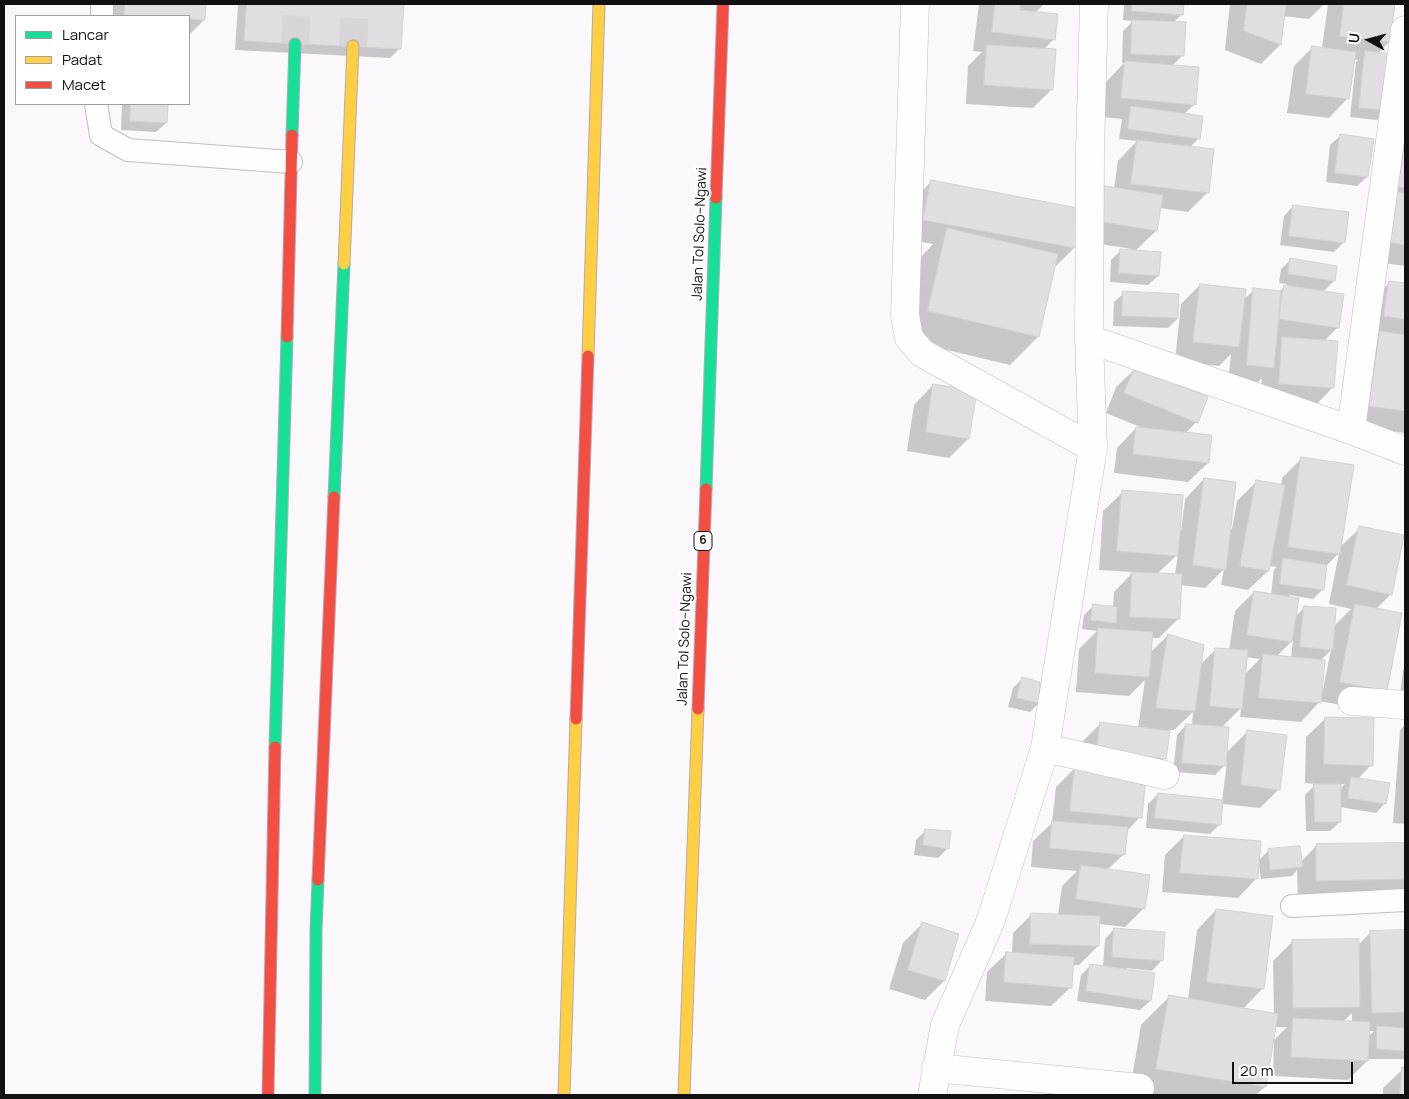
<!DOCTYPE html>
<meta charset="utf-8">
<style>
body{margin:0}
#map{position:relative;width:1409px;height:1099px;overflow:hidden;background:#fbf8fb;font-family:Manrope,sans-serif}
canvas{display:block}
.frame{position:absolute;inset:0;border:5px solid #121012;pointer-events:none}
.legend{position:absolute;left:15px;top:15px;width:175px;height:90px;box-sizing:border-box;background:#fff;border:1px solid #a09fa0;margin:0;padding:6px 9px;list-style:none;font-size:15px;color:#121012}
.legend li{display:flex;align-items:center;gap:10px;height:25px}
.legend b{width:25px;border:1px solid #a09fa0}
.north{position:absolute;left:1344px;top:15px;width:50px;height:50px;-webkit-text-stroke:4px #fff;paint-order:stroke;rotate:277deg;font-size:14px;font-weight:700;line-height:20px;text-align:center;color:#121012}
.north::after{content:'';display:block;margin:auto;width:18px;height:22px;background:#121012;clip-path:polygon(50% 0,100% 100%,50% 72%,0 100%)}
.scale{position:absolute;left:1232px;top:1062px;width:121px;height:22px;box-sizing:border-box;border:2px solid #121012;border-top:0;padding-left:6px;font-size:15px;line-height:18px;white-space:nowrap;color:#121012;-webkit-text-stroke:4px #fff;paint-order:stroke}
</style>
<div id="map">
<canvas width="1409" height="1099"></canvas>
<div class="frame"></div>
<ul class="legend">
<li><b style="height:6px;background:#16e098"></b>Lancar</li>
<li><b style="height:6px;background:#ffcf43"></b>Padat</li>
<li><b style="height:6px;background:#f24e42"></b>Macet</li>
</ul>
<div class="north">U</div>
<div class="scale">20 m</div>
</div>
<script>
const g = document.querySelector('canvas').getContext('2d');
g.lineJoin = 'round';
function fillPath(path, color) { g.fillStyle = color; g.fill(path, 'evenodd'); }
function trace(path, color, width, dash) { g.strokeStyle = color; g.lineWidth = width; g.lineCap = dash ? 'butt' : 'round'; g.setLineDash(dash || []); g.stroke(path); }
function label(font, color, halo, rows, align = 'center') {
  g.font = font + ' Manrope,sans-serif'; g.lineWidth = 5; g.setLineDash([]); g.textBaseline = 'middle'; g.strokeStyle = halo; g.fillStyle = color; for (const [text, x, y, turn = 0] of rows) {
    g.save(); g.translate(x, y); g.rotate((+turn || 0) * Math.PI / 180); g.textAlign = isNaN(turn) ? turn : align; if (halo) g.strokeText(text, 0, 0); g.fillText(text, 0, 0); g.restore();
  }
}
fillPath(new Path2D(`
 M99 4H205L204 20 189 35V16H98Z
 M238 4H403L400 48 390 58 235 50Z
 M979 4H1044L1035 13 1054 39 1043 50 1052 89 1033 108 966 104 968 66 982 52 973 51Z
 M1124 4H1183L1182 14 1173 23 1183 55 1172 66 1195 104 1184 114 1199 138 1190 147 1208 192 1188 212 1160 208 1156 231 1135 251 1158 276 1148 285 1110 282 1111 260 1121 250 1132 251V249L1075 240 1074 248 1055 267 1038 337 1010 365 901 339 920 258 933 244 904 239 912 201 931 182 1078 210 1114 189 1118 161 1137 141 1119 139 1122 119 1103 117 1106 82 1124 63H1122L1123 31 1133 21 1123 20Z
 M1230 4H1324L1309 19 1283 16 1280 45 1261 64 1225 50Z
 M1328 4H1394L1389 42 1377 54 1387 110 1377 120 1350 117 1356 62 1358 60 1354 59 1348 98 1329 118 1287 113 1294 66 1313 47 1322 48Z
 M122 104H167L166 123 156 132 121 130Z
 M1340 136 1367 177 1357 186 1326 182 1330 145Z
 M1405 149V266L1363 260 1395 159Z
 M1293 206 1344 242 1334 252 1280 245 1284 216Z
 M1291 260 1336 267 1334 281 1323 292 1338 327 1324 341 1333 387 1314 407 1260 403 1262 378 1254 386 1228 384 1231 354 1219 366 1175 361 1181 304 1200 285 1243 300 1254 290 1279 292 1287 284 1279 283 1281 269Z
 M1390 282 1405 284V433L1350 425 1371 301Z
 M1124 293 1178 318 1168 328 1113 326 1114 302Z
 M1136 368 1207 397 1196 422 1185 434 1208 463 1188 482 1114 473 1117 448 1136 428 1145 429 1106 413 1116 387Z
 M933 385 968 439 949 458 907 451 914 405Z
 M1302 458 1339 548 1360 528 1391 594 1376 609 1385 690 1366 710 1320 701 1301 722 1240 717 1241 708 1221 728 1226 753 1248 731 1279 789 1260 808 1222 804 1220 824 1210 834 1146 828 1148 804 1158 794 1222 801 1227 763 1215 775 1173 772 1177 735 1186 725 1192 726 1193 712 1174 730H1169L1165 758 1146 777 1140 817 1126 832 1124 854 1107 870 1144 908 1125 927 1099 924 1098 946 1079 965H1072L1071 987 1051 1006 985 1001 987 972 1007 953H1012L1013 933 1032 914 1058 915 1062 886 1077 871 1031 867 1033 841 1052 823 1056 787 1075 768 1081 743 1101 723 1138 728 1145 680 1129 696 1076 692 1079 649 1097 631 1082 629 1084 615 1094 605 1113 608 1114 592 1133 572 1099 570 1103 511 1123 492 1181 532 1185 499 1204 479 1229 528 1232 529 1237 501 1256 482 1281 486 1282 478ZM1339 553 1329 604 1351 609 1333 627 1305 607 1295 617 1289 595 1313 599 1323 589 1326 566ZM1178 554 1175 575 1157 574ZM1269 566 1277 567 1274 569 1271 595 1254 592 1235 611 1229 650 1216 649 1200 665 1168 635 1150 653 1151 638H1159L1178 619 1180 585 1205 588 1224 569 1221 585 1248 590 1268 571ZM1293 640 1291 658 1276 657ZM1331 650 1323 689 1321 688 1320 661ZM1246 657 1260 659 1244 675Z
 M1405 668V703L1399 702 1403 670Z
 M1023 678 1039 703 1030 712 1008 707 1013 688Z
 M1326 718 1371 765 1358 779 1385 803 1376 813 1340 807V822L1330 831H1306L1305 795 1316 784 1305 783 1306 737ZM1339 784H1345L1339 790Z
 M1405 725V824L1393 823 1400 730Z
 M926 830 948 848 938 858 914 855 916 840Z
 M1184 836 1258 861 1269 850 1301 862 1317 845 1405 844V889L1298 900 1297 870 1292 876 1261 879 1259 864 1258 865 1257 878 1238 898 1162 892 1165 855Z
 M1216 910 1263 988 1243 1009 1274 1014 1273 961 1293 941 1358 945 1371 932 1405 931V1059H1367V1061L1348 1080 1273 1076 1274 1040 1287 1027H1275L1265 1087 1256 1095H1129L1141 1025 1169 997 1188 1000 1197 930ZM1352 1013V1023L1343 1022ZM1369 1031H1374L1368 1037Z
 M922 924 957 935 944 981 925 1000 889 989 903 943Z
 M1114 929 1164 933 1161 961 1152 971 1127 968 1126 971 1150 1001 1140 1010 1077 1001 1081 975 1091 965 1103 967 1105 939Z
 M1403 1069H1405V1095H1383V1088Z`), '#0003');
const building = new Path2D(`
 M125 4H206L205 20 189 19V16H124Z
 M247 4H404L401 49 244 41Z
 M995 4H1020V10L1058 14 1055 40 992 32Z
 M1132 4H1184L1183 15 1132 11Z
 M1247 4H1286L1281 45 1244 31Z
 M1344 4H1395L1390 42 1340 36Z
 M1132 20 1186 22 1184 56 1131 54Z
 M987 45 1056 49 1053 90 984 85Z
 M1312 46 1356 52 1349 99 1306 94Z
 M1365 51 1394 54 1388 110 1359 108Z
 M1125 61 1199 67 1196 105 1121 98Z
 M131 104H168L167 123 130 121Z
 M1131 106 1203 116 1200 139 1128 129Z
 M1340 134 1374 139 1368 177 1335 173Z
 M1137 140 1214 149 1209 193 1131 184Z
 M1404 148H1405V188L1398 187Z
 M931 180 1083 209 1075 248 923 220Z
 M1098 185 1163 195 1157 231 1092 220Z
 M1390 191 1405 193V245L1382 241Z
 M1293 205 1349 212 1345 243 1289 236Z
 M947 228 1058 254 1039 337 928 311Z
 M1120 249 1161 252 1159 276 1119 273Z
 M1290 258 1337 266 1335 281 1288 274Z
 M1389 281 1405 283V319L1384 316Z
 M1200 284 1246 289 1239 347 1193 342Z
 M1284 285 1344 294 1339 328 1279 319Z
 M1253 288 1281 291 1274 368 1247 365Z
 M1123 291 1179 294 1178 318 1122 316Z
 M1380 331 1405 335V411L1369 406Z
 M1282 337 1338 341 1334 388 1279 384Z
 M1135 367 1208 397 1198 423 1124 393Z
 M933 384 977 391 969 439 926 432Z
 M1136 427 1212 435 1209 463 1133 454Z
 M1301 457 1354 465 1340 554 1288 547Z
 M1204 478 1236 482 1226 570 1193 565Z
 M1256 480 1285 485 1269 571 1240 566Z
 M1122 490 1183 495 1178 556 1117 551Z
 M1359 526 1404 535 1392 595 1347 585Z
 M1283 558 1327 565 1324 590 1280 584Z
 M1132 572 1182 574 1180 619 1130 617Z
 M1254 591 1299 598 1292 642 1247 635Z
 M1093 604 1117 607 1116 623 1091 620Z
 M1355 604 1402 613 1387 691 1340 682Z
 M1304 606 1336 608 1333 650 1300 647Z
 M1098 628 1153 632 1149 677 1095 673Z
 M1168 634 1204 645 1195 711 1156 708Z
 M1215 648 1248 650 1242 709 1210 706Z
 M1263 654 1325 660 1321 703 1259 698Z
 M1022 677 1040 682V703L1017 698Z
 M1325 717 1374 718 1373 766 1324 764Z
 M1100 722 1170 731 1166 759 1097 750Z
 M1186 724 1229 727 1226 766 1182 763Z
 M1247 730 1287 735 1280 790 1241 785Z
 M1075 766 1146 775 1142 818 1070 811Z
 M1351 777 1390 783 1386 804 1348 798Z
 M1314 784H1341V822H1315Z
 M1158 793 1223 800 1221 825 1155 818Z
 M1052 821 1128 827 1125 855 1050 848Z
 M925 829 951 831 949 849 923 845Z
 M1184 835 1261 841 1258 879 1180 873Z
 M1405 843V879L1316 881V844Z
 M1300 846 1303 867 1270 870 1268 849Z
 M1081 865 1150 875 1145 909 1076 899Z
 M1216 909 1273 916 1264 989 1207 982Z
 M1031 913 1100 916 1099 946 1030 944Z
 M922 922 959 934 945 981 908 970Z
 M1114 928 1165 932 1163 961 1112 957Z
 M1405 930V1012L1372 1013 1370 931Z
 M1359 939 1360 1007 1293 1008 1292 940Z
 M1006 952 1074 957 1072 988 1004 982Z
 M1090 964 1155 973 1151 1001 1086 991Z
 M1169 995 1278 1014 1266 1087 1156 1069Z
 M1293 1018 1370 1022 1368 1061 1291 1057Z
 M1377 1026 1405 1028V1051L1377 1049Z
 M1402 1067 1405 1068V1095H1400Z`);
fillPath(building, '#e0dee0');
trace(building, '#d3d1d3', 1);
trace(new Path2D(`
 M295 44 297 4
 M353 46 355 4`), '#d8d5d8', 28, [28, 14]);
const lane = new Path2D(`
 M102 16V4
 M96 104 101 135 128 150 291 162
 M1292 906 1405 900`);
const street = new Path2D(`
 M915 4 905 315 909 338 922 353 1093 448
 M1089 339 1351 430 1405 451
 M1351 430 1405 30
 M1352 701 1405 705
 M1045 748 1165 775
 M936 1068 1140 1088
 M932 1095 945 1025 991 920 1045 748 1093 448 1089 339 1090 151 1094 4`);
const fast = new Path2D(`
 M292 135 295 44
 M706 489 716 198
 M334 497 344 264
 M275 747 287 337
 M315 1095 316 931 318 880`);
const slow = new Path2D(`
 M344 264 353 46
 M588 356 599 4
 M564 1095 576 719
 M684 1095 698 709`);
const jam = new Path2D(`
 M716 198 723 4
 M287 337 292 135
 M698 709 706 489
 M576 719 588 356
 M318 880 334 497
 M268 1095 275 747`);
trace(lane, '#c0bec0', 24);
trace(street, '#c0bec0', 29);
trace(fast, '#b6a8b7', 13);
trace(slow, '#b6a8b7', 13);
trace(jam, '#b6a8b7', 13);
trace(lane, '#fefefe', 22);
trace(street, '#fefefe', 28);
trace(fast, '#16e098', 11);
trace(slow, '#ffcf43', 11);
trace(jam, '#f24e42', 11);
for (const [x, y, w] of [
 [703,541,18]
]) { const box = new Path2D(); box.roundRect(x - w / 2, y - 9.5, w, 19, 4); g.fillStyle = '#fff'; g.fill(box); trace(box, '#121012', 1); }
label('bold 12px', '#121012', null, [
 ["6",703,541]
]);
label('14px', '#121012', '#fff', [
 ["Jalan Tol Solo–Ngawi",700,234,-88],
 ["Jalan Tol Solo–Ngawi",685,639,-88]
]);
</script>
